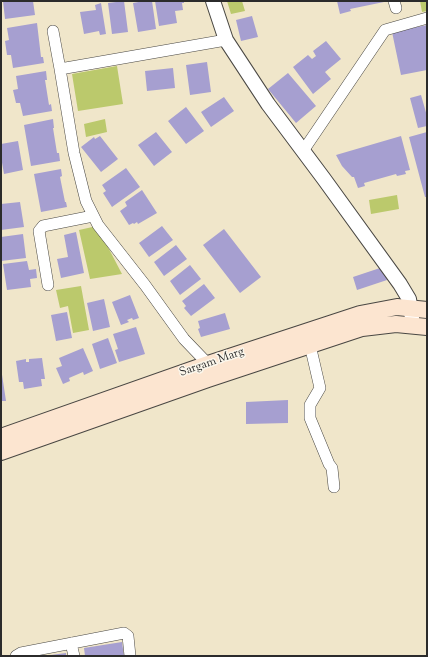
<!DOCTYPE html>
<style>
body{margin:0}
#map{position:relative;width:428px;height:657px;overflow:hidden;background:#f0e6ca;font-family:"Sorts Mill Goudy",serif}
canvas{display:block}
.frame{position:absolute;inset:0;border:2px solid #2b2b2b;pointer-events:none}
</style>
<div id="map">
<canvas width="428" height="657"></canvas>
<div class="frame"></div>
</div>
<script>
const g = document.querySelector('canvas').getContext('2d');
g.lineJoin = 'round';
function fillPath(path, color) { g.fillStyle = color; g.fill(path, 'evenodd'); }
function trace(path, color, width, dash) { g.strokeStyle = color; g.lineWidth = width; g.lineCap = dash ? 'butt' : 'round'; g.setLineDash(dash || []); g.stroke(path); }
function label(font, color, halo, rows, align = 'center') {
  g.font = font + ' "Sorts Mill Goudy",serif'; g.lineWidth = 3; g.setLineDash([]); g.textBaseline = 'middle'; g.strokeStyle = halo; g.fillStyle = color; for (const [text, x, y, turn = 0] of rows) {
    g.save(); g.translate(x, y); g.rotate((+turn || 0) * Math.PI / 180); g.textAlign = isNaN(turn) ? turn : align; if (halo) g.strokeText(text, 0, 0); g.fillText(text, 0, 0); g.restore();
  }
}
fillPath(new Path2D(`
 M227 1H242L245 11 231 14Z
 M420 1H427V11L422 12Z
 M117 66 123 104 78 111 72 74Z
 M105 119 107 132 86 137 84 124Z
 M397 195 399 209 371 214 369 200Z
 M97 226 122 274 90 279 79 230Z
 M81 286 89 330 73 333 68 306 60 308 56 290Z`), '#bbc96c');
fillPath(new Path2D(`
 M3 1H33L35 15 5 19Z
 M124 1 128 32 112 34 108 3Z
 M144 1H152L156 29 138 32 133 3Z
 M155 1H184V3H182L183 10 175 11 177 23 159 26Z
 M337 1H383L384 2 350 9 351 11 340 14Z
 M101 3 106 34 100 35 99 31 84 34 80 12 96 10 95 5Z
 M252 16 258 37 241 41 236 20Z
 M37 23 41 57H43L44 63 13 68 11 55H7L5 41 9 40 7 28Z
 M427 25V70L401 75 392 32Z
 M326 41 341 59 325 72 331 79 313 94 293 67 308 55 312 59 316 56 313 51Z
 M207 62 211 92 190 95 186 65Z
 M173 68 175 88 147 91 145 71Z
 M46 71 47 80H45L49 105 51 104 52 111 23 116 20 103H16L13 90 18 89 16 76Z
 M288 73 316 106 296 123 268 89Z
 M421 95 427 116V126L418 128 410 98Z
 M224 97 234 111 211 127 201 112Z
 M186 107 204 131 186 144 168 121Z
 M53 119 54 128H53L57 153H59L60 161 31 166 24 125Z
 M156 132 172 152 154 166 138 145Z
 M427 132V197H425L409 137Z
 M100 136 118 159 101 172 81 147 94 137 95 139Z
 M401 136 410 170 405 171 406 174 397 176 396 174 364 183 365 186 358 188 354 177H352L342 166 336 155Z
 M18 141 23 170 4 174 1 157V144Z
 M126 168 140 187 112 207 103 193 106 191 102 185Z
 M61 169 62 176 60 177 65 202H66L67 207 41 212 34 174Z
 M142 190 157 213 138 224 137 222 134 224 133 223 129 225 120 211 127 206 125 202Z
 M20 202 24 227 1 230V204Z
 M162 226 173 240 149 257 139 243Z
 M224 229 261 277 240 293 203 245Z
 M76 232 84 273 61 278 57 259 68 257 64 235Z
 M23 234 26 258 1 261V237Z
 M176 245 187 259 164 276 154 262Z
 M27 261 29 270 36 269 37 278 30 279 31 287 7 290 3 264Z
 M190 265 201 279 180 295 170 281Z
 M383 267 387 280 357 290 353 277Z
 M204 284 215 298 191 316 184 308 186 306 182 301Z
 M130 295 139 318 133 320 132 318 127 320 129 322 121 325 112 302Z
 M104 299 110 327 93 331 87 303Z
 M67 312 72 338 56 341 51 315Z
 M225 313 230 329 201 337 198 329 200 328 198 321Z
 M136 327 145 354 119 362 115 350 118 349 113 334Z
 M108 338 117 363 100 369 92 344Z
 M83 348 93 371 84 375 83 372 69 378 70 381 63 384 56 368 62 366 59 358Z
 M42 358 45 379H41L42 386 24 389 23 382H19L16 361 26 359V362H29V359Z
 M1 368 6 401H1Z
 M288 400V423L246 424V402Z
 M122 642 124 656H85L84 648Z
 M66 653V656H51V655Z`), '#a69fd0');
const minor = new Path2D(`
 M394 1 396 8
 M53 31 60 69
 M303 151 385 30 427 18
 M48 285 39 231 43 226 93 216
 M310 345 320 388 310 405V418L329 464 332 468 334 487
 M208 364 184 339 145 285 98 225 86 201 74 153 60 69 226 40
 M71 643 74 656
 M16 656 21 653 124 633 128 636 130 656`);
const tertiary = new Path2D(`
 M213 1 226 40 268 104 324 179 400 284 409 299 412 318`);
const secondary = new Path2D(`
 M1 437 208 364 360 314 397 307 427 310
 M1 452 208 379 362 328 396 324 427 327`);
trace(minor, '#494743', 12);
trace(tertiary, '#494743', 16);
trace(secondary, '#494743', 18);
trace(minor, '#fff', 11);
trace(tertiary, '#fff', 14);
trace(secondary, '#fce5d0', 16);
label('12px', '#2b2b2b', '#fbf7ec', [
 ["Sargam Marg",212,363,-19]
]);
</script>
